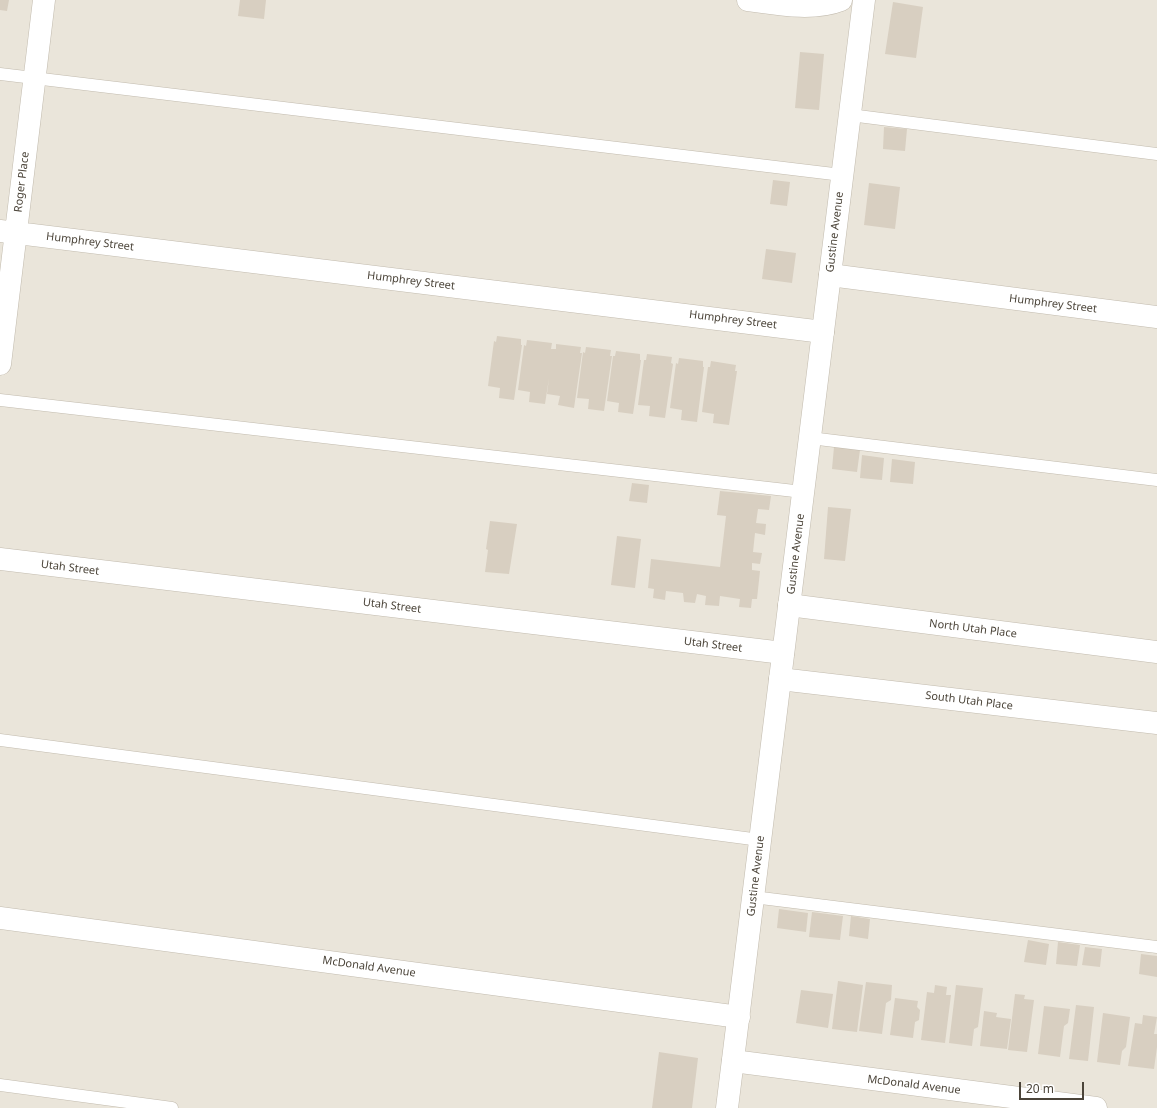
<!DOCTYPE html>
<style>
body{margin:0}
#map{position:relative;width:1157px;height:1108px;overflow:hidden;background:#f6f3ec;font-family:"Noto Sans",sans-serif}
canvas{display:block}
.scale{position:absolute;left:1019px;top:1082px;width:65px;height:18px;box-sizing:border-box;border:2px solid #4b4439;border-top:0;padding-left:5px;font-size:12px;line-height:14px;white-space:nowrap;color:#4b4439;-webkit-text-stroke:3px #fff;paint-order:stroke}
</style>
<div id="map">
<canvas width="1157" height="1108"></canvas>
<div class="scale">20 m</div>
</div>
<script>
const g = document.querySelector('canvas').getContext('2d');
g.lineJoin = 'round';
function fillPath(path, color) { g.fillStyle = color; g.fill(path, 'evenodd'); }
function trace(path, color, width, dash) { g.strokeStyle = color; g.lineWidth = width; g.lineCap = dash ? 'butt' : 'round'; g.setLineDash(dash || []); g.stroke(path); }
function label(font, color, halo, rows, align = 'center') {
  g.font = font + ' "Noto Sans",sans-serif'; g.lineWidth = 3; g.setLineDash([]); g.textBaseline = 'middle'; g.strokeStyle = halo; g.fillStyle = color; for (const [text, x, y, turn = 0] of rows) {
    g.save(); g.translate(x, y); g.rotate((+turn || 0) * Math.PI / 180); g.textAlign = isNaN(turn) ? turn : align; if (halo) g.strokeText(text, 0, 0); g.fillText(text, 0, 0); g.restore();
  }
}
fillPath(new Path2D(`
 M0 0H1157V1108H0Z`), '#eae5da');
fillPath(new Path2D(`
 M0 0H9L7 11 0 10Z
 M240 0H266L264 19 238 16Z
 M893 2 923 7 916 58 885 54Z
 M800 52 824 54 819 110 795 108Z
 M884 127 907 129 905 151 883 149Z
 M773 180 790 182 787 206 770 204Z
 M869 183 900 187 895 229 864 225Z
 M766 249 796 253 792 283 762 279Z
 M497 336 521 339V345H522L514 400 499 398 500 388 488 386 494 341 496 342Z
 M527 340 552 343 551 349H556V344L581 347 580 353H582L574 408 558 405 560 396 547 394 549 378 545 404 529 402 530 392 518 390 524 345 526 346Z
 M586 347 611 350 610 356H612L604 411 588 409 589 399 577 398 583 352 585 353Z
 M616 351 640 354V360H641L633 414 618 412 619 403 607 401 613 356H615Z
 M647 354 672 357 671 363 673 364 665 418 649 416 650 406 638 405 644 360H646Z
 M679 358 703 361V367H704L697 422 681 420 682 410 670 408 676 363 678 364Z
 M711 361 736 365 735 371H737L729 425 713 423 714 414 702 412 708 367H710Z
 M834 447 860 450 857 472 832 469Z
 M862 455 884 458 882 480 860 478Z
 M892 459 915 462 913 484 890 482Z
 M632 483 649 485 647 503 629 501Z
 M720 491 771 496 769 510 758 509 756 523 766 524 765 535 755 533 753 552 762 553 760 564 752 563V570L760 571 757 599H752L751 608 739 607 740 599 720 596 719 606 705 605 706 596 697 594 695 603 684 602 683 593 666 591 665 600 653 598 654 589 648 588 651 559 720 567 726 516 717 515Z
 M828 507 851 509 845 561 824 559Z
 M490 521 517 524 509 574 485 572 488 550 486 549Z
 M617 536 641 539 635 588 611 585Z
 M779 909 808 913 806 932 777 928Z
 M812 912 843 916 840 940 809 937Z
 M851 916 870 919 868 939 849 936Z
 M1028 940 1049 944 1046 965 1024 962Z
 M1058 942 1080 945 1077 966 1056 964Z
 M1085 947 1102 949 1100 967 1082 965Z
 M1141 954 1157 956V977L1139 974Z
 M838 981 863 985 857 1032 832 1029Z
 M866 982 892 985 891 1000 886 1003 882 1034 859 1031Z
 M935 985 947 987 946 995H951L945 1043 921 1040 927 992 934 993Z
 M956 985 983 988 978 1027 974 1029 972 1046 949 1043Z
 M801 990 833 994 828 1028 796 1023Z
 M1015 994 1025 995 1024 999 1034 1000 1027 1052 1008 1050Z
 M895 998 918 1001 917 1007 920 1010 919 1020 915 1022 913 1038 890 1035Z
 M1076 1005 1094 1007 1088 1061 1069 1059Z
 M1044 1006 1070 1009 1068 1023 1064 1026 1060 1057 1038 1054Z
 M984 1011 997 1013 996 1017 1011 1019 1007 1049 980 1046Z
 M1103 1013 1130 1017 1126 1047 1122 1051 1120 1065 1097 1062Z
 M1143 1015 1157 1017 1154 1034H1157V1047L1154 1069 1128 1066 1135 1023 1142 1024Z
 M659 1052 698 1058 692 1108H652Z`), '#d8cfc1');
const service = new Path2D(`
 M0 74 842 175
 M850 115 1157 154
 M0 400 803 492
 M810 438 1157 480
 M0 740 760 840
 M753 897 1157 947
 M0 1085 172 1108`);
const minor = new Path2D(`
 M748 0C777 4 813 11 841 0
 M0 231 823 332
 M830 275 1157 317
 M0 364 44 0
 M0 559 783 653
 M789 605 1157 652
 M780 679 1157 723
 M0 918 739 1017
 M733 1061 1096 1108`);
const tertiary = new Path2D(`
 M727 1108 864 0`);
trace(service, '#c2bbae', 13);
trace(minor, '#c2bbae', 23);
trace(tertiary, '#c2bbae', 23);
trace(service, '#fff', 12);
trace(minor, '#fff', 22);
trace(tertiary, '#fff', 22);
label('11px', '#4b4439', '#fff', [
 ["Roger Place",22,182,-83],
 ["Gustine Avenue",835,232,-83],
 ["Humphrey Street",90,242,7],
 ["Humphrey Street",411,281,7],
 ["Humphrey Street",1053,304,7],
 ["Humphrey Street",733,320,7],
 ["Gustine Avenue",796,554,-83],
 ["Utah Street",70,568,7],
 ["Utah Street",392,606,7],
 ["North Utah Place",973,629,7],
 ["Utah Street",713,645,7],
 ["South Utah Place",969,701,7],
 ["Gustine Avenue",756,876,-83],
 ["McDonald Avenue",369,967,8],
 ["McDonald Avenue",914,1085,7]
]);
</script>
